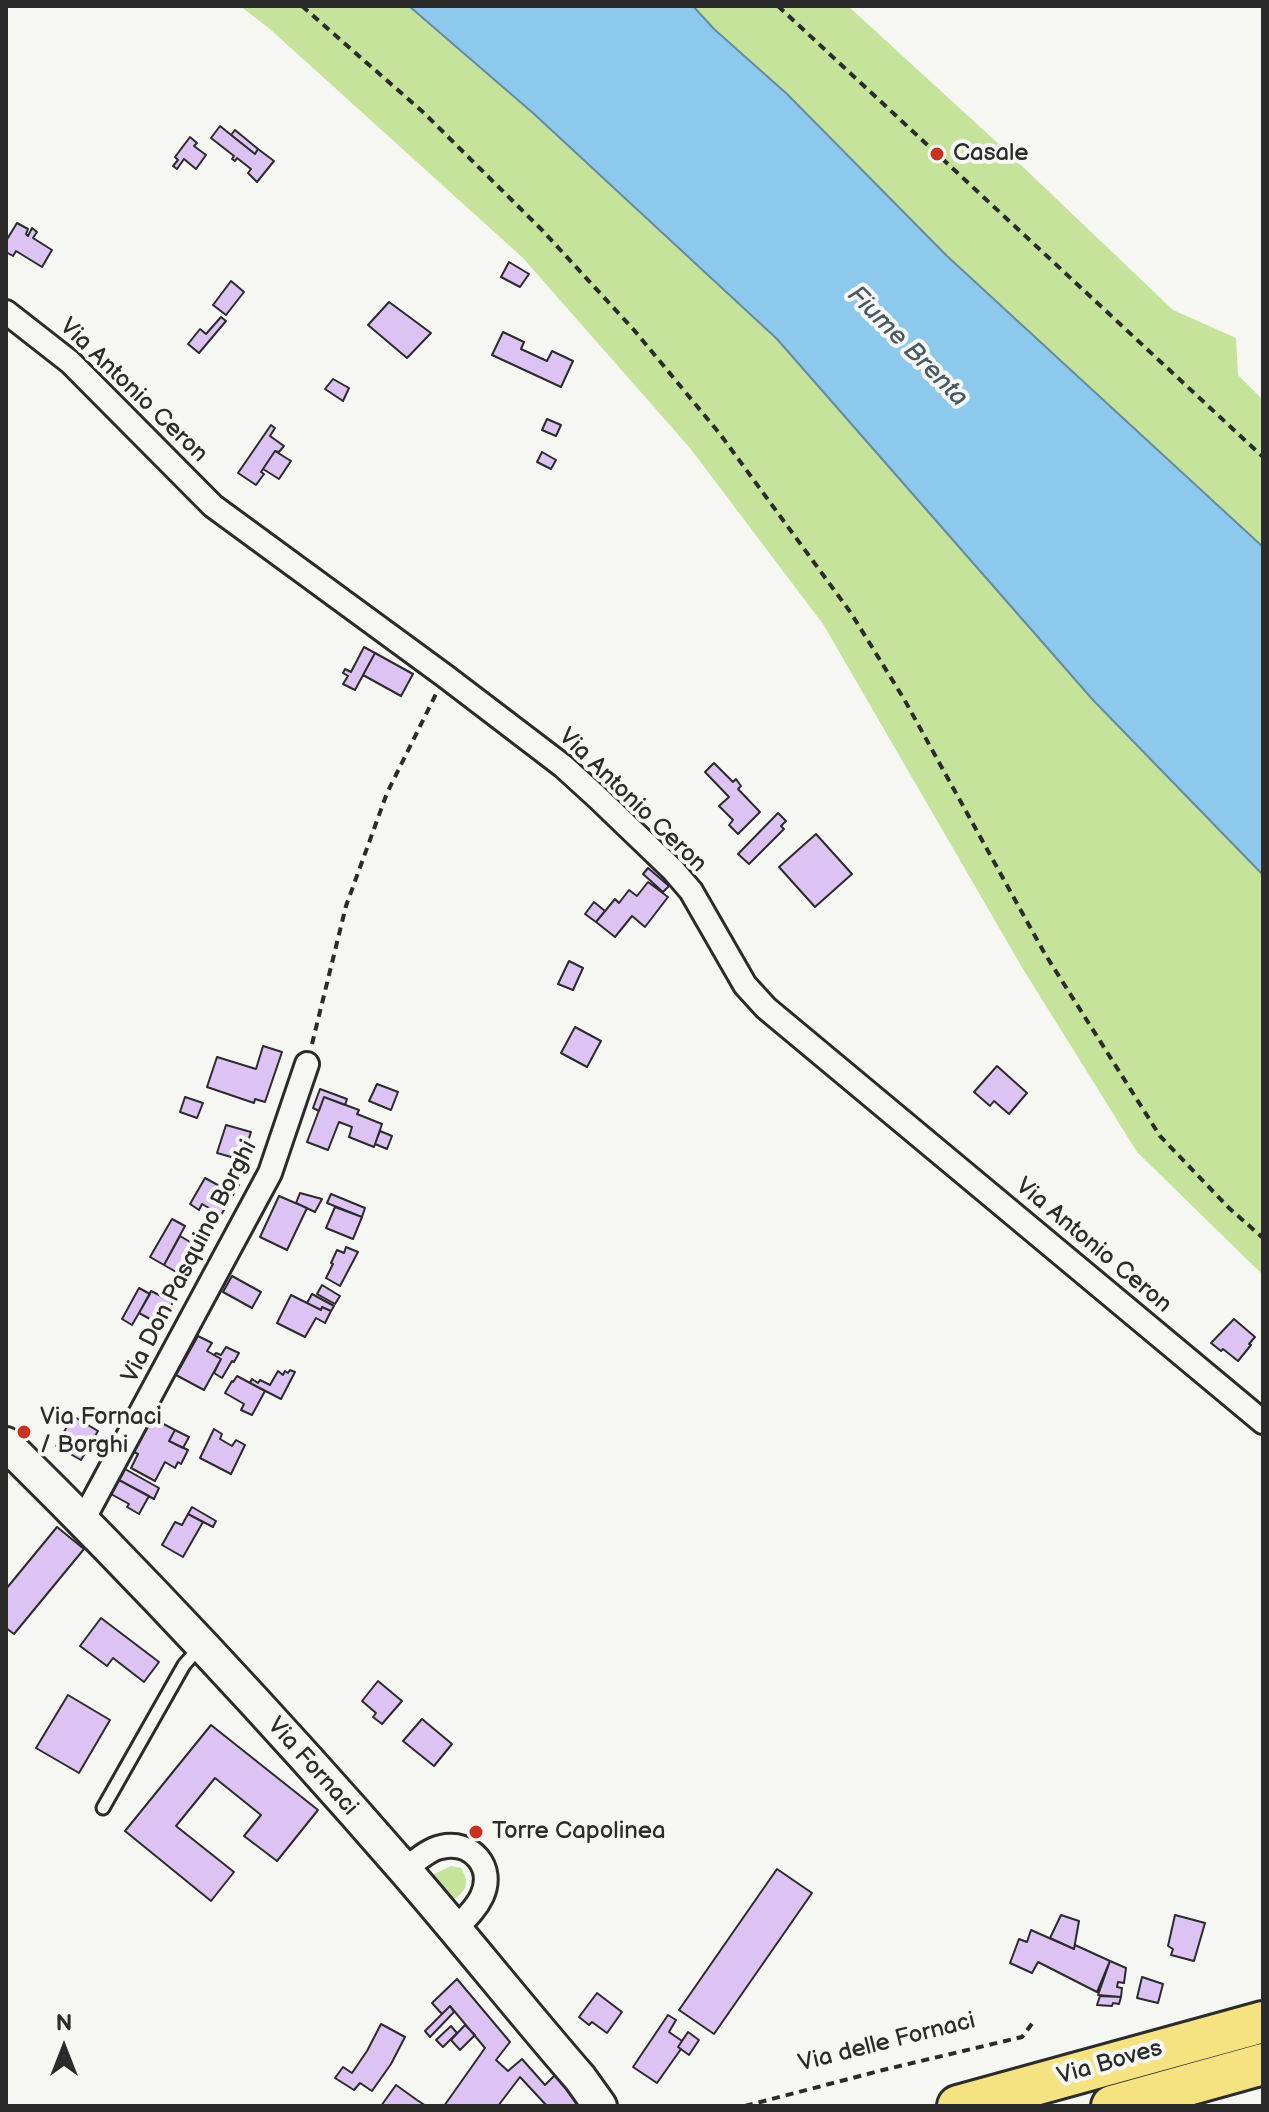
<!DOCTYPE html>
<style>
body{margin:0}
#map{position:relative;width:1269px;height:2112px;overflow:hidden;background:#f6f6f2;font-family:"Balsamiq Sans",sans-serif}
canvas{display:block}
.frame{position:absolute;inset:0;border:8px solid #2b2b2b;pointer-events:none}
.north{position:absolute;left:24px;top:2008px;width:80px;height:80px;-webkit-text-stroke:6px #f6f6f2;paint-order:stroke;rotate:0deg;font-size:22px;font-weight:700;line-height:32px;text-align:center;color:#2b2b2b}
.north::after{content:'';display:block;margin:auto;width:28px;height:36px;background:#2b2b2b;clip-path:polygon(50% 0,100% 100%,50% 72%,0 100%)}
</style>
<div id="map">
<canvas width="1269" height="2112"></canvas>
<div class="frame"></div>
<div class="north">N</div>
</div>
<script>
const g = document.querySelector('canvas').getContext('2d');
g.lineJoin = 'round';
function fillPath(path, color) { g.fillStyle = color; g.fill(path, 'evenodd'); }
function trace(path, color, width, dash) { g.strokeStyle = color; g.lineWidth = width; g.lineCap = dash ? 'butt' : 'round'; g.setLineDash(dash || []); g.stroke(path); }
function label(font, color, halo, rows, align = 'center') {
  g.font = font + ' "Balsamiq Sans",sans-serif'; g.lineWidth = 8; g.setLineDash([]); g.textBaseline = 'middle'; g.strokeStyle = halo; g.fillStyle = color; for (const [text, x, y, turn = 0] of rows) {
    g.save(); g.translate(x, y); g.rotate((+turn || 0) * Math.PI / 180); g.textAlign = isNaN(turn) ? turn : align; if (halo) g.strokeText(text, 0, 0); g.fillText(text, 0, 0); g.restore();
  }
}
fillPath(new Path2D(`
 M240 6H409L533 113 777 339 1093 700 1263 875V1275L1137 1152 1023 969 823 624 690 448 523 258 271 30Z
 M693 6H848L1002 147 1173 310 1236 338 1238 375 1263 400V547L947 256 787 94 714 29Z
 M451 1866 461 1868C471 1884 466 1892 451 1901L432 1875Z`), '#c5e39a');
const water = new Path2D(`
 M409 6H693L714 29 787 94 947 256 1263 547V875L1093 700 777 339 533 113Z`);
fillPath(water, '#8dc9ed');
trace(water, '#668a9f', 2);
const building = new Path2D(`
 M220 126 255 154 258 149 274 161 257 182 248 173 251 169 237 158 235 161 232 159 234 156 211 138Z
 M235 130 258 149 255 154 231 135Z
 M190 137 197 143 194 146 206 155 196 169 184 159 177 169 173 166 178 160 175 157Z
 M17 223 28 229 26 234 28 236 32 228 37 232 33 238 52 250 42 267 16 251 13 256 6 252V241Z
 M509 262 529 274 520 287 501 277Z
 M231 281 244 292 226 315 213 305Z
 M389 302 431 333 407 358 368 325Z
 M221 317 226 321 199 353 188 344 200 329 206 334Z
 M503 332 524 342 521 349 547 361 552 351 573 361 561 387 492 355Z
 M333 379 349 388 343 401 325 389Z
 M547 419 561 425 556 436 542 430Z
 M271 425 275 428 270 436 284 446 279 452 275 451 261 472 264 474 256 485 238 473Z
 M275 451 291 461 279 479 263 469Z
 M542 452 556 460 551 469 537 462Z
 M364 647 375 653 355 690 343 684 348 676 343 673 345 669 351 672Z
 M375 653 413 674 401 696 363 675Z
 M714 763 733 782 736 779 741 786 738 789 760 812 738 834 729 825 733 820 719 806 729 797 705 772Z
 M778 813 786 821 781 826 784 829 749 864 738 854Z
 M816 834 852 874 815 907 779 867Z
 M648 868 669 886 663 892 643 874Z
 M648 882 668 897 645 927 632 916 615 937 596 922 615 899 619 903 629 890 637 896Z
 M594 902 605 911 596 922 585 914Z
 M569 961 583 968 573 990 558 984Z
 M575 1027 601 1041 587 1067 561 1053Z
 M263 1046 282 1052 265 1102 255 1099 254 1103 207 1087 217 1057 256 1069Z
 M997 1066 1027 1093 1009 1114 994 1101 990 1106 974 1092Z
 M377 1084 398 1092 391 1110 369 1101Z
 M320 1089 347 1099 345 1105 324 1097 319 1111 313 1108Z
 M185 1097 203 1103 197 1118 180 1112Z
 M324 1097 359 1110 357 1114 382 1124 374 1147 349 1137 352 1127 339 1122 328 1150 307 1142Z
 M226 1125 251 1132 242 1160 217 1153Z
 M380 1131 392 1136 387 1149 375 1144Z
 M205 1178 225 1189 230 1180 239 1185 221 1215 202 1204 199 1210 190 1204Z
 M300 1193 322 1199 315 1212 296 1203Z
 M331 1194 365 1208 362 1217 327 1203Z
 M279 1196 307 1208 287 1250 260 1237Z
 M335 1207 362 1217 353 1239 326 1228Z
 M172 1219 185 1226 164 1265 150 1257Z
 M180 1236 202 1249 196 1260 193 1258 183 1276 164 1265Z
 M346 1247 358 1252 340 1286 326 1278 333 1264 331 1263 337 1250 344 1253Z
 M232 1276 261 1292 252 1308 223 1292Z
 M322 1285 340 1296 335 1304 317 1294Z
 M139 1288 150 1294 132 1325 122 1319Z
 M151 1291 173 1302 161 1325 139 1313Z
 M312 1294 334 1306 331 1311 322 1307 321 1310 307 1303Z
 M291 1295 321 1310 322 1307 331 1311 325 1323 316 1318 305 1337 277 1323Z
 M1234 1319 1255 1337 1249 1344 1251 1345 1238 1361 1223 1349 1221 1351 1211 1343Z
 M198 1336 212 1343 207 1351 221 1359 204 1390 176 1375Z
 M226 1347 239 1353 234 1362 232 1361 222 1378 214 1373 221 1359 214 1355 216 1353 221 1355Z
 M290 1370 295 1372 281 1399 250 1383 252 1379 258 1383 260 1380 270 1385 278 1371 283 1375 285 1371 288 1373Z
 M237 1376 265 1391 252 1415 241 1410 244 1404 225 1393 232 1381 233 1382Z
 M73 1416 98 1431 81 1460 56 1446Z
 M152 1418 175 1430 169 1441 188 1450 181 1464 178 1462 175 1468 165 1462 155 1481 131 1468 138 1454 134 1452Z
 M214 1429 222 1434 220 1439 232 1446 236 1440 245 1445 231 1474 200 1458Z
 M175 1430 189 1437 183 1448 169 1441Z
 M125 1469 159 1488 154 1499 119 1480Z
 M119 1480 149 1496 139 1514 127 1507 129 1504 111 1494Z
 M192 1507 216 1521 213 1527 188 1514Z
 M188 1514 203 1522 183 1557 162 1545 175 1522 182 1525Z
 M57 1527 84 1549 14 1634 6 1628V1589Z
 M101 1618 159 1662 144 1682 113 1658 107 1666 80 1646Z
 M378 1681 402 1701 382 1724 373 1717 376 1713 362 1701Z
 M68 1695 110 1720 79 1773 36 1748Z
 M422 1719 452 1744 434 1766 403 1741Z
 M211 1725 318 1810 277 1861 244 1836 261 1815 215 1778 176 1826 234 1872 211 1901 125 1831Z
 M777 1869 812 1893 714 2034 679 2010Z
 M1061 1915 1079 1921 1074 1949 1050 1938Z
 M1175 1915 1205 1923 1194 1961 1171 1955 1173 1949 1168 1946Z
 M1031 1930 1074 1949 1075 1945 1110 1961 1097 1992 1038 1962 1032 1973 1010 1963 1019 1939 1027 1942Z
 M1110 1961 1126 1968 1124 1983 1118 1982 1117 1987 1122 1988 1121 1997 1098 1995Z
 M1142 1977 1163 1984 1158 2003 1137 1998Z
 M457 1979 510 2042 496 2060 508 2071 522 2059 545 2085 555 2075 579 2101 574 2106H547L520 2077 498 2106H444L485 2048 450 2006 442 2014 432 2003Z
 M597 1993 622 2012 607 2033 592 2022 589 2025 579 2017Z
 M1100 1996 1121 1997 1119 2004 1113 2003 1112 2006 1097 2005Z
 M450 2006 454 2012 430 2037 425 2031Z
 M668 2015 676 2020 669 2032 682 2041 678 2047 681 2049 657 2083 633 2067Z
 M381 2024 405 2037 391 2064 372 2091 360 2083 354 2090 335 2078 343 2067 352 2073 367 2051Z
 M465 2025 475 2035 460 2050 451 2040Z
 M451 2026 457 2033 443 2047 436 2040Z
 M688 2032 699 2040 689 2055 678 2047Z
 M396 2085 417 2100 426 2106H381Z`);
fillPath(building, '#dcc3f3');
trace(building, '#2b2b2b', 2);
const lane = new Path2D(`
 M103 1808 184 1665 199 1648`);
const street = new Path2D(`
 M6 312 70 362 213 506 445 676 563 766 597 797 673 870 691 891 745 985 766 1008 1263 1422
 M83 1520 270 1173 307 1064
 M404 1870C415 1862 429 1849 441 1847 472 1840 495 1867 482 1896 476 1909 465 1919 455 1929`);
const secondary = new Path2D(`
 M6 1444C144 1580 277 1723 404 1869 464 1938 520 2009 580 2078L600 2106`);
const highway = new Path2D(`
 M958 2106 1263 2022
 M1112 2106 1263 2064`);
trace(lane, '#2b2b2b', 17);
trace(street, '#2b2b2b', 28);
trace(secondary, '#2b2b2b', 38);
trace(highway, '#2b2b2b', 46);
trace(new Path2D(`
 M302 6 424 113 542 230 634 330 720 434 851 613 904 699 1045 954 1160 1136 1229 1208 1263 1238
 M778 6 1263 457
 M312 1044 346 906 387 793 437 692
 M745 2106 883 2070 1022 2037 1034 2021`), '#2b2b2b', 4, [8, 6]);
trace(lane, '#f6f6f2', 11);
trace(street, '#f6f6f2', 22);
trace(secondary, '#f6f6f2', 32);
trace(highway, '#f5e381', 40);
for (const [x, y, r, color] of [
 [937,154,8,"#c8321e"],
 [24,1432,8,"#c8321e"],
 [476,1832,8,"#c8321e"]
]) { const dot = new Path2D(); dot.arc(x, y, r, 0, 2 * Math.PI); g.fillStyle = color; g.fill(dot); trace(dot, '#f6f6f2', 3); }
label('24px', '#2b2b2b', '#f6f6f2', [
 ["Casale",953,154],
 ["Via Fornaci",40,1418],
 ["/ Borghi",40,1446],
 ["Torre Capolinea",492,1832]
], 'left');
label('24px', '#2b2b2b', '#f6f6f2', [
 ["Via Antonio Ceron",133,391,44],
 ["Via Antonio Ceron",632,801,44],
 ["Via Antonio Ceron",1093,1246,40],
 ["Via Don Pasquino Borghi",190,1262,-63],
 ["Via Fornaci",312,1767,48],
 ["Via delle Fornaci",887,2043,-14],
 ["Via Boves",1110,2063,-16]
]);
label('italic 26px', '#485a65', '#f6f6f2', [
 ["Fiume Brenta",907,347,45]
]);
</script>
